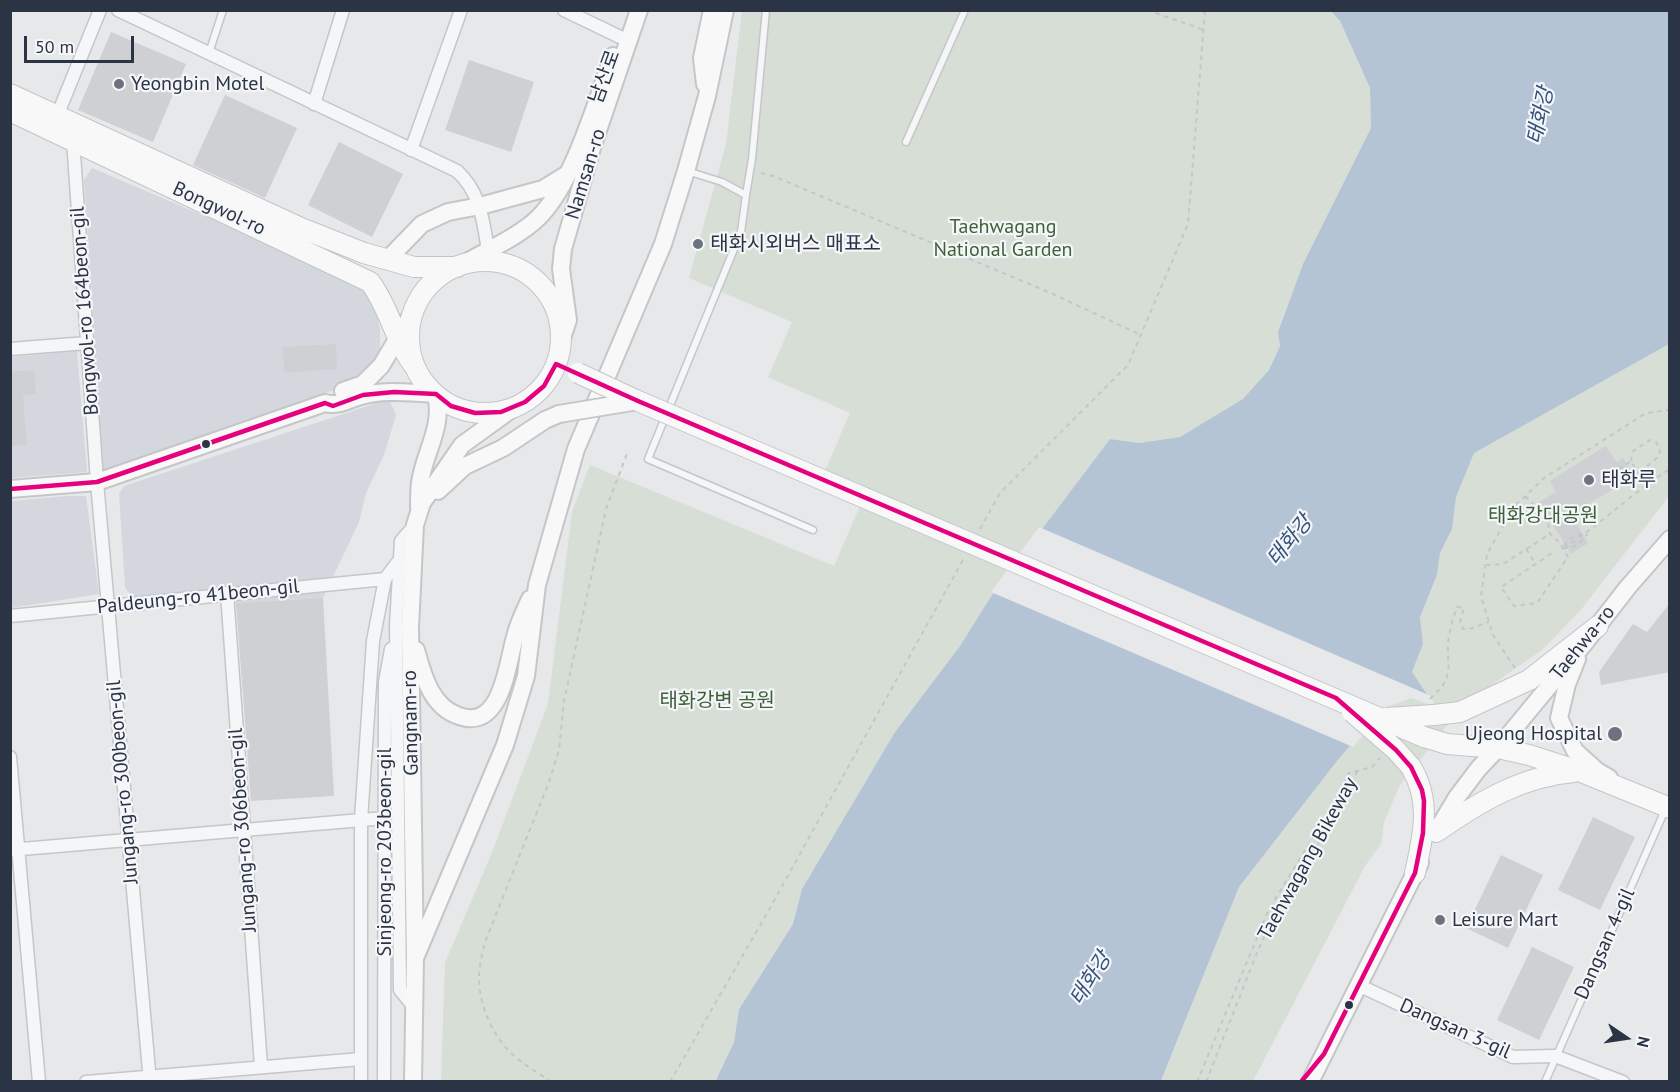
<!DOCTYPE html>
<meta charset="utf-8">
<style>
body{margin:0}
#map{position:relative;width:1680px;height:1092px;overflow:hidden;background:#e6e8ea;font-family:"PT Sans",sans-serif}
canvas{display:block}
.frame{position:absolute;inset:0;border:12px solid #2b3445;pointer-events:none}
.north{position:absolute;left:1596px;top:1008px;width:60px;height:60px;-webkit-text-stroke:4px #f4f6f9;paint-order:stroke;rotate:103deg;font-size:16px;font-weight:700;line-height:24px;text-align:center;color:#2b3445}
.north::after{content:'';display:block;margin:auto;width:21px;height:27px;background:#2b3445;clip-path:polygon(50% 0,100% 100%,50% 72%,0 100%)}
.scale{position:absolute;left:24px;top:36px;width:110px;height:27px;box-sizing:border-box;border:3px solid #2b3445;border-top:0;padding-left:8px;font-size:18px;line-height:21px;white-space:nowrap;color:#2b3445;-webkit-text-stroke:4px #f4f6f9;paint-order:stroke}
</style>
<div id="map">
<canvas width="1680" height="1092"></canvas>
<div class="frame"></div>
<div class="north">N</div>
<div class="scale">50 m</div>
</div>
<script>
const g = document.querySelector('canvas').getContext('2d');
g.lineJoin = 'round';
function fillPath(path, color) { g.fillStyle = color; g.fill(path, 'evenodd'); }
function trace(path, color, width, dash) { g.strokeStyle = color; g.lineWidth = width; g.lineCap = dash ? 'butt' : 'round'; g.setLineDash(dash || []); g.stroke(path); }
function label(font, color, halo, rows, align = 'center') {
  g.font = font + ' "PT Sans","Noto Sans KR",sans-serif'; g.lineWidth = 4.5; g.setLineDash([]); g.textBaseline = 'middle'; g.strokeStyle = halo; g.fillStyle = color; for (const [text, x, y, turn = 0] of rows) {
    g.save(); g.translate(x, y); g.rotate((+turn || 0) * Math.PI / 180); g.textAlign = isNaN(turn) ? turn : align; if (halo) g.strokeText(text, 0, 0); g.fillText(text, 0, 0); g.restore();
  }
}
fillPath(new Path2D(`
 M92 168 364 284 374 301 380 329V349L371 366 337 389 101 471 94 326 84 180Z
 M77 351 87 472 11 478V357Z
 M389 399 396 415 384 455 366 493 359 522 323 598 236 603 131 596 125 587 119 494 124 486Z
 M67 496H86L99 594 11 608V501Z`), '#d4d7dd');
fillPath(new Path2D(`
 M742 11H1331L1340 21 1370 88 1371 128 1303 264 1278 332 1280 346 1269 370 1244 399 1180 437 1139 443 1110 439 990 598 960 646 895 732 802 889 793 924 739 1008 734 1042 715 1081 441 1082 445 963 493 850 548 704 572 512 590 465 834 566 860 506 818 487 850 413 768 377 792 322 689 278 726 144Z
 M1669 344V496L1580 611 1542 650 1464 704 1400 785 1384 822 1381 844 1365 866 1253 1081 1161 1082 1239 887 1337 761 1412 672 1423 644 1420 617 1437 575 1440 553 1452 529 1456 497 1474 452Z`), '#d6ded6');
fillPath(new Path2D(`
 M1331 11H1669V344L1474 453 1456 497 1452 529 1440 553 1437 575 1420 617 1423 644 1412 672 1432 702 1411 695 1385 705 1337 761 1239 887 1161 1081 715 1082 734 1042 739 1009 793 924 802 889 895 732 960 646 990 598 1110 439 1139 443 1180 437 1243 399 1269 370 1280 346 1278 332 1303 264 1371 128 1370 88 1340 21Z`), '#b4c4d5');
fillPath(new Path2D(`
 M1039 527 1431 696 1434 704 1431 705 1411 698 1387 707 1353 747 991 592Z`), '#e6e8ea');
fillPath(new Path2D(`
 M111 32 186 64 153 142 78 110Z
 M469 60 534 82 511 152 445 130Z
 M225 95 297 128 265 198 193 165Z
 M339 142 403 174 372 237 308 205Z
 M336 344 337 369 284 373 283 347Z
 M34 370 36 394 23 396 27 445 10 446V372Z
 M1606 446 1616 462 1623 458 1634 476 1571 515 1588 543 1571 554 1539 502 1556 492 1550 481Z
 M323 598 334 796 251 801 236 603Z
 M1670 603V672L1601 685 1599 672 1633 624 1647 632Z
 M1593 817 1635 837 1600 910 1558 890Z
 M1501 855 1543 875 1508 948 1466 928Z
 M1532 947 1574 967 1539 1040 1497 1020Z`), '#ced0d3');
const service = new Path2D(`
 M209 53 223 10
 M906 142 965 10
 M687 171 722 182 746 195 741 232 648 459 813 530
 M746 195 752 159 766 10
 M1545 1082 1665 810`);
const minor = new Path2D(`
 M118 10 457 171C484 196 483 227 490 261
 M564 10 620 37
 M314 104 343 10
 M55 121 100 10
 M73 140 97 482 150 1082
 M411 150 461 10
 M10 349 87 343
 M227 593 261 1066
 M10 616 385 579
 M10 757 39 1082
 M10 850 385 818
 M1358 985 1513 1057 1555 1056 1623 1082
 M413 1006 400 990 396 625 401 541 415 525
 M86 1082 361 1059
 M361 1082V820L373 641 385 579 398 562
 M384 1082 385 682 391 649`);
const secondary = new Path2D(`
 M705 84 702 58 712 10
 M387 260 422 224 448 212 480 206 543 189 564 176
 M460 266C485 251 517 238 538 218 573 184 596 102 613 56
 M561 341 568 320 561 269 563 249 592 148 639 10
 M343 391 363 384 381 366 415 309
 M10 489 97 482 325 403C338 407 349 399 361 396 385 389 411 393 436 394 444 428 424 452 420 483 419 491 419 499 419 507
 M438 491 465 466 503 448 545 420 559 414
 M416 650C423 675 431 707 459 716 502 731 507 664 515 637 518 624 524 612 530 599
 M1577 659 1567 684 1559 718 1575 751 1597 771 1609 778
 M1436 832 1457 797 1479 768 1498 748 1583 645 1628 587 1670 539
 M415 958 505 745 526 676 537 585 576 449 663 244 686 171 707 96 725 10
 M413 1082 415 958 410 628 415 525 422 503 462 445 516 406
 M1310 1082 1420 863`);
const primary = new Path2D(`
 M10 94 301 228 364 253 414 267H457
 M10 111 370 282C389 307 395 341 415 367
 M409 337a76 76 0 1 1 152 0a76 76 0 1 1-152 0Z
 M1434 715 1460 712 1529 680 1598 626
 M1424 737 1447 744 1498 748 1529 755 1579 771 1670 808
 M1411 767C1432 802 1423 836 1415 873
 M1436 832C1478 803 1521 776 1574 772`);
trace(service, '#c4c6c8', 9);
trace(minor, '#c4c6c8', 15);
trace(secondary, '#c4c6c8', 20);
trace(primary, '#c2c5c8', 22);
trace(new Path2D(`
 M1147 10 1204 30
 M761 173 773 176 1053 294 1141 335
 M1631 461 1633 451 1650 440 1656 442 1660 450 1659 456 1646 467 1641 478 1646 485
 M1611 474 1631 461 1641 478
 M1525 496 1542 513 1548 523 1550 534 1560 543 1568 557 1537 603 1514 606 1501 587 1555 551
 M980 529 1000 493 1128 365 1188 224 1205 10
 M1564 546C1568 538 1578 534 1587 533
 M1563 548C1574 549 1581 543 1587 534
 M1564 548C1601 524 1632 493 1670 469
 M1526 549 1536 564
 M1486 565 1503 564 1550 534
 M1515 668 1493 635 1481 596 1487 554 1513 508 1544 478 1646 413 1670 410
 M1430 699C1434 694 1440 690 1443 685 1452 669 1447 660 1448 644 1449 631 1453 619 1457 607L1464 608 1460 622 1463 629H1469L1489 622
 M551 1082C539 1073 524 1065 513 1055 493 1037 479 1005 479 979 479 967 482 954 485 942L549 782 559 750 564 701 606 509 628 451
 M670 1082 770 908 964 558
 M1197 1082 1269 909 1330 810 1349 773 1372 767 1380 758
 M1206 1082 1257 953 1274 915 1320 841 1357 772`), '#c5c6ca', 2, [4.5, 4.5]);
trace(service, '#f5f6f7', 6);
trace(minor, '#f5f6f7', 12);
trace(secondary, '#f8f8f8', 16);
trace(primary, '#f8f8f8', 20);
const secondaryBridge = new Path2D(`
 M559 414 638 401`);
const primaryBridge = new Path2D(`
 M578 373 638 401 1424 737
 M1352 712 1396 750 1411 767
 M1386 718 1434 715`);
trace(secondaryBridge, '#c4c6c8', 20, []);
trace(primaryBridge, '#c2c5c8', 22, []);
trace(secondaryBridge, '#f8f8f8', 16);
trace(primaryBridge, '#f8f8f8', 20);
trace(new Path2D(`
 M10 489 97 482 325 403 333 406 363 395 394 392 436 394 451 406 475 413 501 412 525 402 544 386 556 364 638 401 1336 698 1396 750 1411 767 1422 790 1424 801 1423 833 1415 873 1324 1054 1301 1082`), '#e5007d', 4.5);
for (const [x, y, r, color] of [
 [119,84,6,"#6c737f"],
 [698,244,6,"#6c737f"],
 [206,444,5,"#2b3445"],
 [1589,480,6,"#6c737f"],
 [1615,734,8,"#6c737f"],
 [1440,920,6,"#6c737f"],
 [1349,1005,5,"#2b3445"]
]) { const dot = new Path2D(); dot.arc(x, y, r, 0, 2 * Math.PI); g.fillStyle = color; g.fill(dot); trace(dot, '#f4f6f9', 2); }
label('20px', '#2b3445', '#f4f6f9', [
 ["남산로",605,77,-70],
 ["Namsan-ro",586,174,-73],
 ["Bongwol-ro",219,209,25],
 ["Bongwol-ro 164beon-gil",85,311,-94],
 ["Paldeung-ro 41beon-gil",198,597,-6],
 ["Taehwa-ro",1583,643,-51],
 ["Gangnam-ro",411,723,-91],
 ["Jungang-ro 300beon-gil",123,782,-95],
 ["Jungang-ro 306beon-gil",243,830,-94],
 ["Sinjeong-ro 203beon-gil",385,852,-90],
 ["Taehwagang Bikeway",1308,859,-61],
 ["Dangsan 4-gil",1605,944,-66],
 ["Dangsan 3-gil",1455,1029,24]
]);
label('20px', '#2b3445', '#f4f6f9', [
 ["Yeongbin Motel",131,84],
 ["태화시외버스 매표소",710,244],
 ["태화루",1601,480],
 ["Ujeong Hospital",1602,734,"right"],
 ["Leisure Mart",1452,920]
], 'left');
label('20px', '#3f6138', '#f4f6f9', [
 ["Taehwagang",1003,227],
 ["National Garden",1003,250],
 ["태화강대공원",1543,516],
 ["태화강변 공원",717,701]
]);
label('italic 21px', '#34527a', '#f4f6f9', [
 ["태화강",1541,116,-78],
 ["태화강",1290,541,-51],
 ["태화강",1091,979,-58]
]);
</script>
